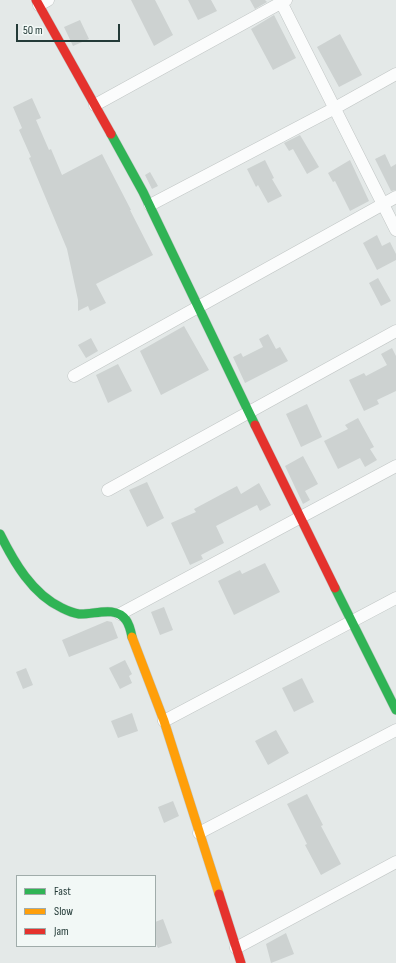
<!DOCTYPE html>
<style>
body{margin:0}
#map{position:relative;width:396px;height:963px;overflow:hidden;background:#e4e9e8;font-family:"Sofia Sans Condensed",sans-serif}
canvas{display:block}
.legend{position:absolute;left:16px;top:875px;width:140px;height:72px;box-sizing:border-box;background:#f2f8f6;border:1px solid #a0acaa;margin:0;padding:5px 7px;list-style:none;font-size:12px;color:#243b38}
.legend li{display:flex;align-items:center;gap:8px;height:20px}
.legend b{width:20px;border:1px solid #a0acaa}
.scale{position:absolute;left:16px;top:24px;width:104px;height:18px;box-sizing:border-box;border:2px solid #243b38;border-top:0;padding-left:5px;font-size:12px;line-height:14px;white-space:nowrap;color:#243b38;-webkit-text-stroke:3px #f2f8f6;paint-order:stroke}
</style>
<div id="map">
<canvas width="396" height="963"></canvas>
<ul class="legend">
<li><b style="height:5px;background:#30b455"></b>Fast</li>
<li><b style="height:5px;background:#ff9f0a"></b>Slow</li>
<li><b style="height:5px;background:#e5322d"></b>Jam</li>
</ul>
<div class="scale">50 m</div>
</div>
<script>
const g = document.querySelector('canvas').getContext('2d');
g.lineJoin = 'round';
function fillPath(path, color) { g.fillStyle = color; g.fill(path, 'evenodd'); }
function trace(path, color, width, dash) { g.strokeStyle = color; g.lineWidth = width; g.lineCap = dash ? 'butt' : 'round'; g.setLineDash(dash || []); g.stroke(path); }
fillPath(new Path2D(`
 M131 0H155L173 35 154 46Z
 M188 0H211L217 11 198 20Z
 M250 0H265L267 2 255 9Z
 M274 15 296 58 273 70 251 29Z
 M80 20 89 39 73 46 64 27Z
 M340 34 362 75 339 87 317 47Z
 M32 98 41 118 36 120 49 150 51 149 62 175 102 154 131 210H130L153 255 96 284 106 303 90 311 88 306 78 311V300L67 249 29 158 31 157 19 130 22 128 13 107Z
 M300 135 319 167 307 174 293 149 289 151 284 143Z
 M385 154 391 167 396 164V190L391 191 375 159Z
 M265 160 274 178 272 179 282 196 268 203 258 185 256 187 247 169Z
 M350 160 369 201 350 211 335 181 333 182 328 173Z
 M150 172 158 186 152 189 145 175Z
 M377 235 382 246 390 242 396 254V260L377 270 363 243Z
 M378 278 391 301 381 306 369 283Z
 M184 326 209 370 161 395 140 351Z
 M268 334 276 349 280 347 288 361 245 383 233 357 241 353 243 357 263 347 259 339Z
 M91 338 98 351 86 358 78 345Z
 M392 348 396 356V391L377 400 379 404 364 411 349 380 364 373 366 376 387 365 381 354Z
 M118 364 132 391 108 403 96 375Z
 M307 404 322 437 301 447 286 414Z
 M358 418 374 447 370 449 377 460 365 467 360 458 338 469 324 441 348 429 345 425Z
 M303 456 318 484 305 491 310 500 303 504 285 466Z
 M147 482 164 518 147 527 129 490Z
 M259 483 271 505 260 511 257 505 216 526 224 543 201 555 203 559 190 565 171 523 196 512 194 509 237 486 241 494Z
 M265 563 280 592 234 615 218 581 240 570 242 574Z
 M164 607 173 630 160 635 151 612Z
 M107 621 112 622 118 638 69 657 62 640Z
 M125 660 132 674 129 676 132 683 120 689 109 668Z
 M26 668 33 685 23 689 16 672Z
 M302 678 314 702 294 712 282 688Z
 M132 713 138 731 118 738 111 721Z
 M276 730 289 753 268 765 255 741Z
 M307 794 323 825 321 826 341 864 321 875 305 845 307 844 287 804Z
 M173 801 179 816 164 823 158 807Z
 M163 919 172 943 158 948 155 942V922Z
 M286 933 294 954 271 963 266 944Z`), '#cdd2d1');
const street = new Path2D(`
 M280 0 396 230
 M39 5 48 0
 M95 105 286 0
 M150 205 335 108 396 74
 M74 376 396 197
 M108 490 396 331
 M120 614 396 466
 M164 721 396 598
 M199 833 396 730
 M236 948 396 862`);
const fast = new Path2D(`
 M111 134 143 192 255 425
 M0 534C14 562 32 594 62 608 68 611 73 613 79 614 94 615 115 605 126 620 129 624 131 632 132 637
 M335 588 396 710`);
const slow = new Path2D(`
 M132 637 164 721 219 894`);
const jam = new Path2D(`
 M36 0 111 134
 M255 425 335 588
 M219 894 241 963`);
trace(street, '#c1c6c5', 13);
trace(fast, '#c0c7c5', 10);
trace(slow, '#c0c7c5', 10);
trace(jam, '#c0c7c5', 10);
trace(street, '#fbfcfc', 12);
trace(fast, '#30b455', 9);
trace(slow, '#ff9f0a', 9);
trace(jam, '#e5322d', 9);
</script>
